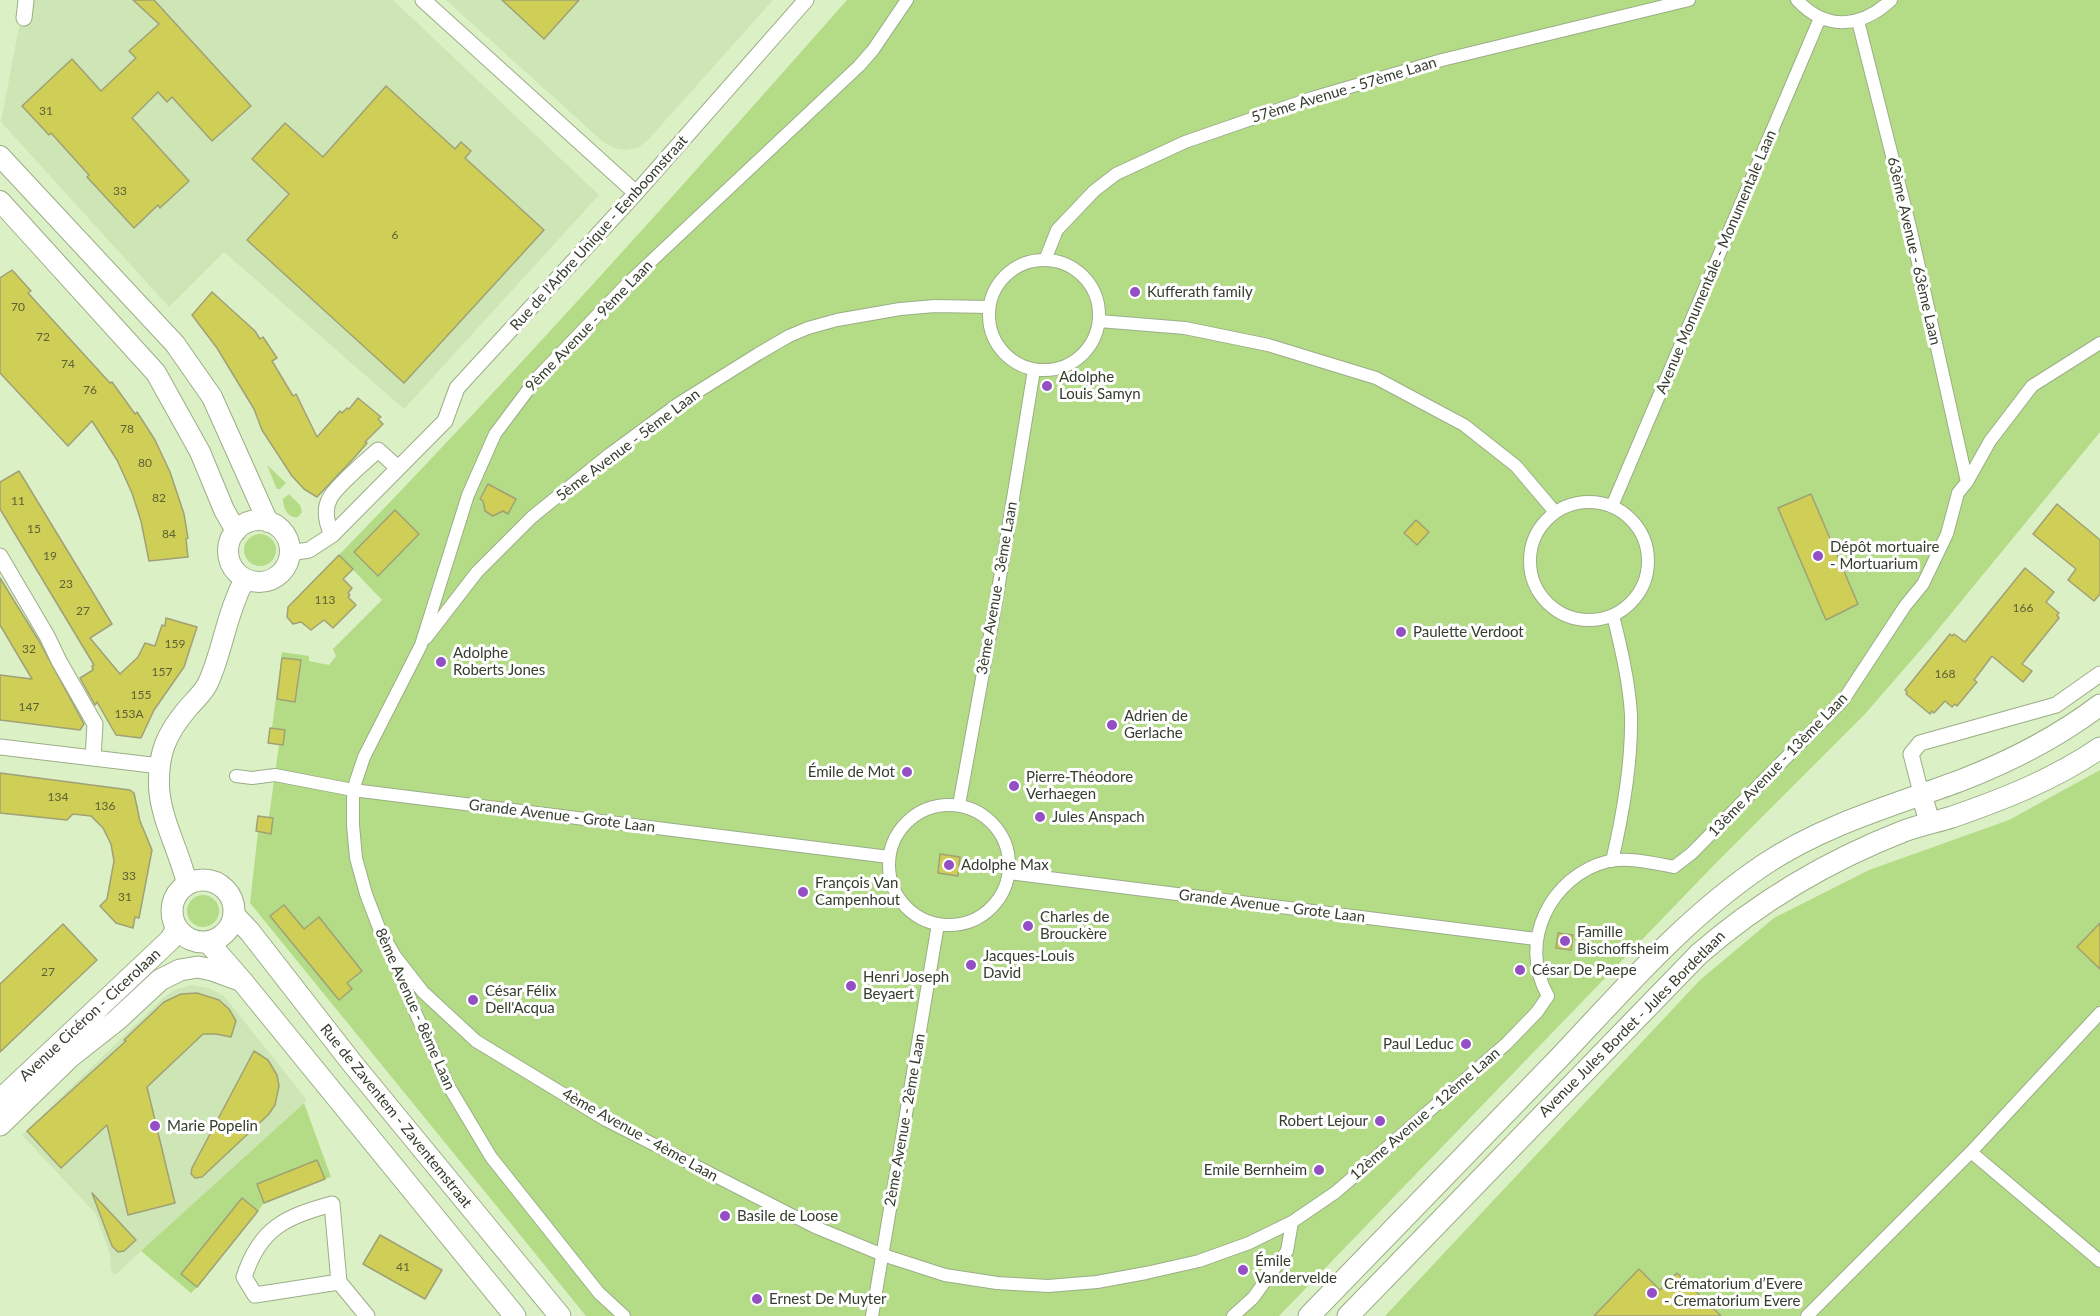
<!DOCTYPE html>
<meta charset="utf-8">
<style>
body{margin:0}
canvas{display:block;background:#dcf0c6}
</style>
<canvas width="2100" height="1316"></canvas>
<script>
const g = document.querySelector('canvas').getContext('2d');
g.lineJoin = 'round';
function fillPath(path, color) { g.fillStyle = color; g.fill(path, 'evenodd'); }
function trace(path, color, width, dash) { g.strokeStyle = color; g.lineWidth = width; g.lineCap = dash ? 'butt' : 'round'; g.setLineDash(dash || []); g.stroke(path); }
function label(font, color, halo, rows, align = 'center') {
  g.font = font + ' Lato,sans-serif'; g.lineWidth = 6; g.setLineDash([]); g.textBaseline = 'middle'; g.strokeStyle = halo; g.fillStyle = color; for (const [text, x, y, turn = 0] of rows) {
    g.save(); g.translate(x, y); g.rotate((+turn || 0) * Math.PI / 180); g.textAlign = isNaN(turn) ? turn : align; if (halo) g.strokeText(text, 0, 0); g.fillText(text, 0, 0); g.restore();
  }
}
fillPath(new Path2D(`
 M24 0H393L599 195 404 409 224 252 169 307 1 122Z
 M446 0H773L647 141 637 148 625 150 614 148 602 141Z
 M192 985 209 988 224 996 307 1100 115 1275 111 1270 110 1254 95 1213 22 1135 162 999 174 990Z`), '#cee6b5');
fillPath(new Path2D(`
 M847 0H2100V432L1931 638 1865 714 1715 864 1279 1316H586L250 903 258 832 256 831 258 816 269 817 279 745 268 743 270 728H272L282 652 309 656V661L329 665 336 656 333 649 382 600 339 555C514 375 681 188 847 0Z
 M267 465 286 483 280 489H277L276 487Z
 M289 494 300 505 302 512 298 517C288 519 283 508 283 499Z
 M244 550a16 16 0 1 1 32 0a16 16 0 1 1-32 0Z
 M2100 770V1316H1385L1700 980 1774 918 1869 870 2009 820Z
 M187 911a16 16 0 1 1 32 0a16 16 0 1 1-32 0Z
 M304 1103 331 1177 325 1179 317 1161 257 1184 264 1203 258 1211 182 1274 197 1287 191 1293 141 1251Z`), '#b4db86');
const building = new Path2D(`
 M133 0H154L251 106 212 141 172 97 167 102 158 92 132 118 189 181 160 208 158 205 134 228 87 177 89 175 51 133 49 135 22 106 72 59 101 91 136 58 129 51 159 24Z
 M502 0H579L544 39Z
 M386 86 455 149 461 142 471 151 465 158 544 230 404 383 247 240 289 194 252 159 285 123 323 157Z
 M12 270 31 291 28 293 110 383 112 382 135 414 137 412 155 440 170 472 184 514 188 538 186 539 188 557 149 561 141 521 132 493 117 460 92 421 68 446 0 373V278Z
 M212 292 255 331 260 339 263 337 277 358 272 361 293 396 296 394 317 437 340 411 342 413 347 408 349 409 358 398 381 417 378 419 383 424 365 442 367 443 354 458 317 497 304 489 292 476 262 430 254 409 217 348 192 315Z
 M19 471 112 624 90 638 120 674 138 657 145 643 155 646 162 625 165 626 166 618 197 627 184 667 154 710 141 738 116 735 97 702 95 705 80 678 93 670 92 666 94 665 0 509V482Z
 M488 484 516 499 508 514 503 511 493 516 485 511 483 501 480 499Z
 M1811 494 1858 604 1826 620 1778 508Z
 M2057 504 2100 540V594L2094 601 2068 580 2076 569 2033 534Z
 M395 510 419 534 378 576 354 552Z
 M1416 520 1429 532 1417 545 1404 533Z
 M339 555 353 569 343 579 352 588 348 593 350 595 348 597 356 605 333 628 324 620 311 630 301 622 293 624 287 617 288 607Z
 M2025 568 2054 592 2046 602 2059 613 2057 615 2059 618 2022 664 2032 671 2023 682 1992 656 1974 680 1977 682 1957 706 1955 704 1952 707 1945 701 1934 713 1932 711 1930 714 1906 694 1907 692 1905 690 1950 634 1952 636 1954 634 1965 642Z
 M0 578 39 641 84 724 80 730 0 720V675L32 679 0 625Z
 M282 658 301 660 295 702 277 699Z
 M270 728 285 730 283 745 268 743Z
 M0 773 130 790 134 793 140 821 152 850 139 918 135 917 133 928 116 923 100 906 107 899 114 861 111 844 103 828 91 816 73 814 67 820 0 813Z
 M258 816 273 818 271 834 256 831Z
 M940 854 960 857 958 876 938 873Z
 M284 905 304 929 319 917 362 971 347 983 352 989 339 1000 270 916Z
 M2100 923V969L2077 947Z
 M63 924 97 960 0 1052V984Z
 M1558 933 1573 935 1571 950 1556 948Z
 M197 993 219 1000 229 1009 236 1021 231 1037 216 1034H203L147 1087 175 1203 128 1215 107 1125 61 1168 27 1131 126 1041 124 1040 164 1002 181 994Z
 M254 1051 268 1060 277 1075 279 1086 275 1105 268 1115 202 1177 195 1178 191 1174 192 1168Z
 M317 1160 325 1179 264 1203 257 1184Z
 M92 1193 136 1240 124 1251 118 1252 112 1246Z
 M242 1198 258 1211 197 1287 181 1274Z
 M380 1235 442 1270 425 1299 363 1264Z
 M1639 1269 1660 1290 1677 1273 1721 1316H1594Z`);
fillPath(building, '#cfce56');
trace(building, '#a0a176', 1.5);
const pedestrian = new Path2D(`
 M1797 0C1826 31 1861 28 1891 0
 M1858 21 1911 231 1967 482
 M989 315a55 55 0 1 1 110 0a55 55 0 1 1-110 0Z
 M1045 260 1057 230 1094 191 1116 174 1185 142 1312 98 1442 60 1689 0
 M1099 321 1185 328 1268 345 1376 378 1464 425 1516 466 1555 512
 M1530 561a59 59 0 1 1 118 0a59 59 0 1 1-118 0Z
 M1612 506 1820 18
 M426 638 477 572 532 517 610 454 678 404 758 354 789 336 808 328 837 320 900 309 935 306 989 307
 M236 776 252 778 275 775 353 790 889 857
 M959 805 997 596 1034 370
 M889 865a60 60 0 1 1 120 0a60 60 0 1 1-120 0Z
 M1612 861C1623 814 1632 763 1631 715 1629 681 1621 648 1613 615
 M1009 873 1536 939
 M395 956 423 992 476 1041 606 1120 815 1227 883 1255 945 1275 997 1283 1048 1286 1097 1282 1146 1273 1199 1261 1249 1243 1292 1222 1336 1192 1506 1044 1537 1012 1548 996C1517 942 1551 875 1609 861 1630 857 1653 863 1674 867L1692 853 1844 699 1905 606 1923 584 1947 534 1958 493 1967 482 1990 441 2032 386 2100 343
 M2100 1013 1971 1152 2100 1261
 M624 1316 599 1293 491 1157 448 1085 412 1005 395 956 379 928 366 894 356 858 353 825V790L364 757 421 645 468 495 495 434 537 378 628 283 859 66 873 50 907 0
 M872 1316 938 924
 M1233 1316 1253 1298 1287 1251 1292 1222
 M1807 1316 1971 1152`);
const minor = new Path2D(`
 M423 0 636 193
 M24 18 26 0
 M332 535C327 524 323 510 330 498 336 486 366 461 378 450L398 468
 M290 553 309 550 332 535 445 421 457 388 636 193 806 0
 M0 556 47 636 59 661 95 724 93 758
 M0 747 160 766
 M1921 793 1911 754 1920 743 2056 705 2100 674
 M339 1282 255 1295 244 1277C260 1228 285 1217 332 1204L339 1282 367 1316`);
const tertiary = new Path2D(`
 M0 156 175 344 212 397 268 522
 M0 201 156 373 200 452 224 510 236 531
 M228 551a31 31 0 1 1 62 0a31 31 0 1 1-62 0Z
 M1921 793 1930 823
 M187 884C180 852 161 821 159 787 158 753 166 734 188 708 195 700 204 692 208 683 221 655 225 624 237 596 239 590 242 585 245 579`);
const secondary = new Path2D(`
 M172 911a31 31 0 1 1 62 0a31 31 0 1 1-62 0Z
 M234 915 250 932 352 1063 560 1316
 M208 942 242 981 515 1316
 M0 1100 170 940 177 929
 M0 1125 70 1057 117 1020 160 980 180 970 198 967 212 970 242 981
 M1309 1316C1393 1230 1477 1143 1561 1056 1625 988 1687 916 1765 864 1825 824 1895 805 1962 780 2011 761 2058 737 2100 705
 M1348 1316 1699 954C1761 900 1827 861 1904 831 1920 825 1936 822 1952 817 2004 799 2055 779 2100 748`);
trace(pedestrian, '#9bae86', 14);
trace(minor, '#9bae86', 17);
trace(tertiary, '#9bae86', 22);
trace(secondary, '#9bae86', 23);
trace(pedestrian, '#fff', 12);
trace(minor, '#fff', 15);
trace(tertiary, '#fff', 20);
trace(secondary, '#fff', 21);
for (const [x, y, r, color] of [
 [1135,292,6,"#934fc3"],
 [1047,386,6,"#934fc3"],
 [1818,556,6,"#934fc3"],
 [1401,632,6,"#934fc3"],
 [441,662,6,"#934fc3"],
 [1112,725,6,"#934fc3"],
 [907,772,6,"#934fc3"],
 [1014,786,6,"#934fc3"],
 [1040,817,6,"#934fc3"],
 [949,865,6,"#934fc3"],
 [803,892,6,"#934fc3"],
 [1028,926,6,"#934fc3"],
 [1565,941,6,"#934fc3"],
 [971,965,6,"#934fc3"],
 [1520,970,6,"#934fc3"],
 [851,986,6,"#934fc3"],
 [473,1000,6,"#934fc3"],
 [1466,1044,6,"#934fc3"],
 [1380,1121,6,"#934fc3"],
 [155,1126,6,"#934fc3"],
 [1319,1170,6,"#934fc3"],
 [725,1216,6,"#934fc3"],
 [1243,1270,6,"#934fc3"],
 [1652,1293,6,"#934fc3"],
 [757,1299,6,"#934fc3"]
]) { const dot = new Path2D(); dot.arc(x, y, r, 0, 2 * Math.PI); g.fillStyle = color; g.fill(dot); trace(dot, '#fff', 2); }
label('12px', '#5c6136', null, [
 ["31",46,111],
 ["33",120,191],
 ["6",395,235],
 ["70",18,307],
 ["72",43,337],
 ["74",68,364],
 ["76",90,390],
 ["78",127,429],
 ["80",145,463],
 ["82",159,498],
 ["11",18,501],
 ["15",34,529],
 ["84",169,534],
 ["19",50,556],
 ["23",66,584],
 ["113",325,600],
 ["166",2023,608],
 ["27",83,611],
 ["159",175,644],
 ["32",29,649],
 ["157",162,672],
 ["168",1945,674],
 ["155",141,695],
 ["147",29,707],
 ["153A",129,714],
 ["134",58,797],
 ["136",105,806],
 ["33",129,876],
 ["31",125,897],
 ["27",48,972],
 ["41",403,1267]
]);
label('15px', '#353d2c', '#fff', [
 ["57ème Avenue - 57ème Laan",1344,90,-17],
 ["Rue de l'Arbre Unique - Eenboomstraat",599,233,-48],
 ["63ème Avenue - 63ème Laan",1914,251,77],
 ["Avenue Monumentale - Monumentale Laan",1716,262,-67],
 ["9ème Avenue - 9ème Laan",589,326,-46],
 ["5ème Avenue - 5ème Laan",628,445,-37],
 ["3ème Avenue - 3ème Laan",997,588,-80],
 ["13ème Avenue - 13ème Laan",1778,765,-46],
 ["Grande Avenue - Grote Laan",562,816,7],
 ["Grande Avenue - Grote Laan",1272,906,7],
 ["8ème Avenue - 8ème Laan",415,1009,66],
 ["Avenue Cicéron - Cicerolaan",90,1015,-43],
 ["Avenue Jules Bordet - Jules Bordetlaan",1632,1024,-45],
 ["12ème Avenue - 12ème Laan",1425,1114,-41],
 ["Rue de Zaventem - Zaventemstraat",396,1116,51],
 ["2ème Avenue - 2ème Laan",905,1120,-80],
 ["4ème Avenue - 4ème Laan",640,1135,29]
]);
label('15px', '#353d2c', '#fff', [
 ["Kufferath family",1147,292],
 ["Adolphe",1059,377],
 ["Louis Samyn",1059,394],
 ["Dépôt mortuaire",1830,547],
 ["- Mortuarium",1830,564],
 ["Paulette Verdoot",1413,632],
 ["Adolphe",453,653],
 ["Roberts Jones",453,670],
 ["Adrien de",1124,716],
 ["Gerlache",1124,733],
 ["Émile de Mot",895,772,"right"],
 ["Pierre-Théodore",1026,777],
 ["Verhaegen",1026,794],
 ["Jules Anspach",1052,817],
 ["Adolphe Max",961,865],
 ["François Van",815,883],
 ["Campenhout",815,900],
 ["Charles de",1040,917],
 ["Brouckère",1040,934],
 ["Famille",1577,932],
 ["Bischoffsheim",1577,949],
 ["Jacques-Louis",983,956],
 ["David",983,973],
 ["César De Paepe",1532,970],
 ["Henri Joseph",863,977],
 ["Beyaert",863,994],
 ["César Félix",485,991],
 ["Dell'Acqua",485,1008],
 ["Paul Leduc",1454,1044,"right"],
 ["Robert Lejour",1368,1121,"right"],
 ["Marie Popelin",167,1126],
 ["Emile Bernheim",1307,1170,"right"],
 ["Basile de Loose",737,1216],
 ["Émile",1255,1261],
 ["Vandervelde",1255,1278],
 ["Crématorium d’Evere",1664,1284],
 ["- Crematorium Evere",1664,1301],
 ["Ernest De Muyter",769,1299]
], 'left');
</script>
